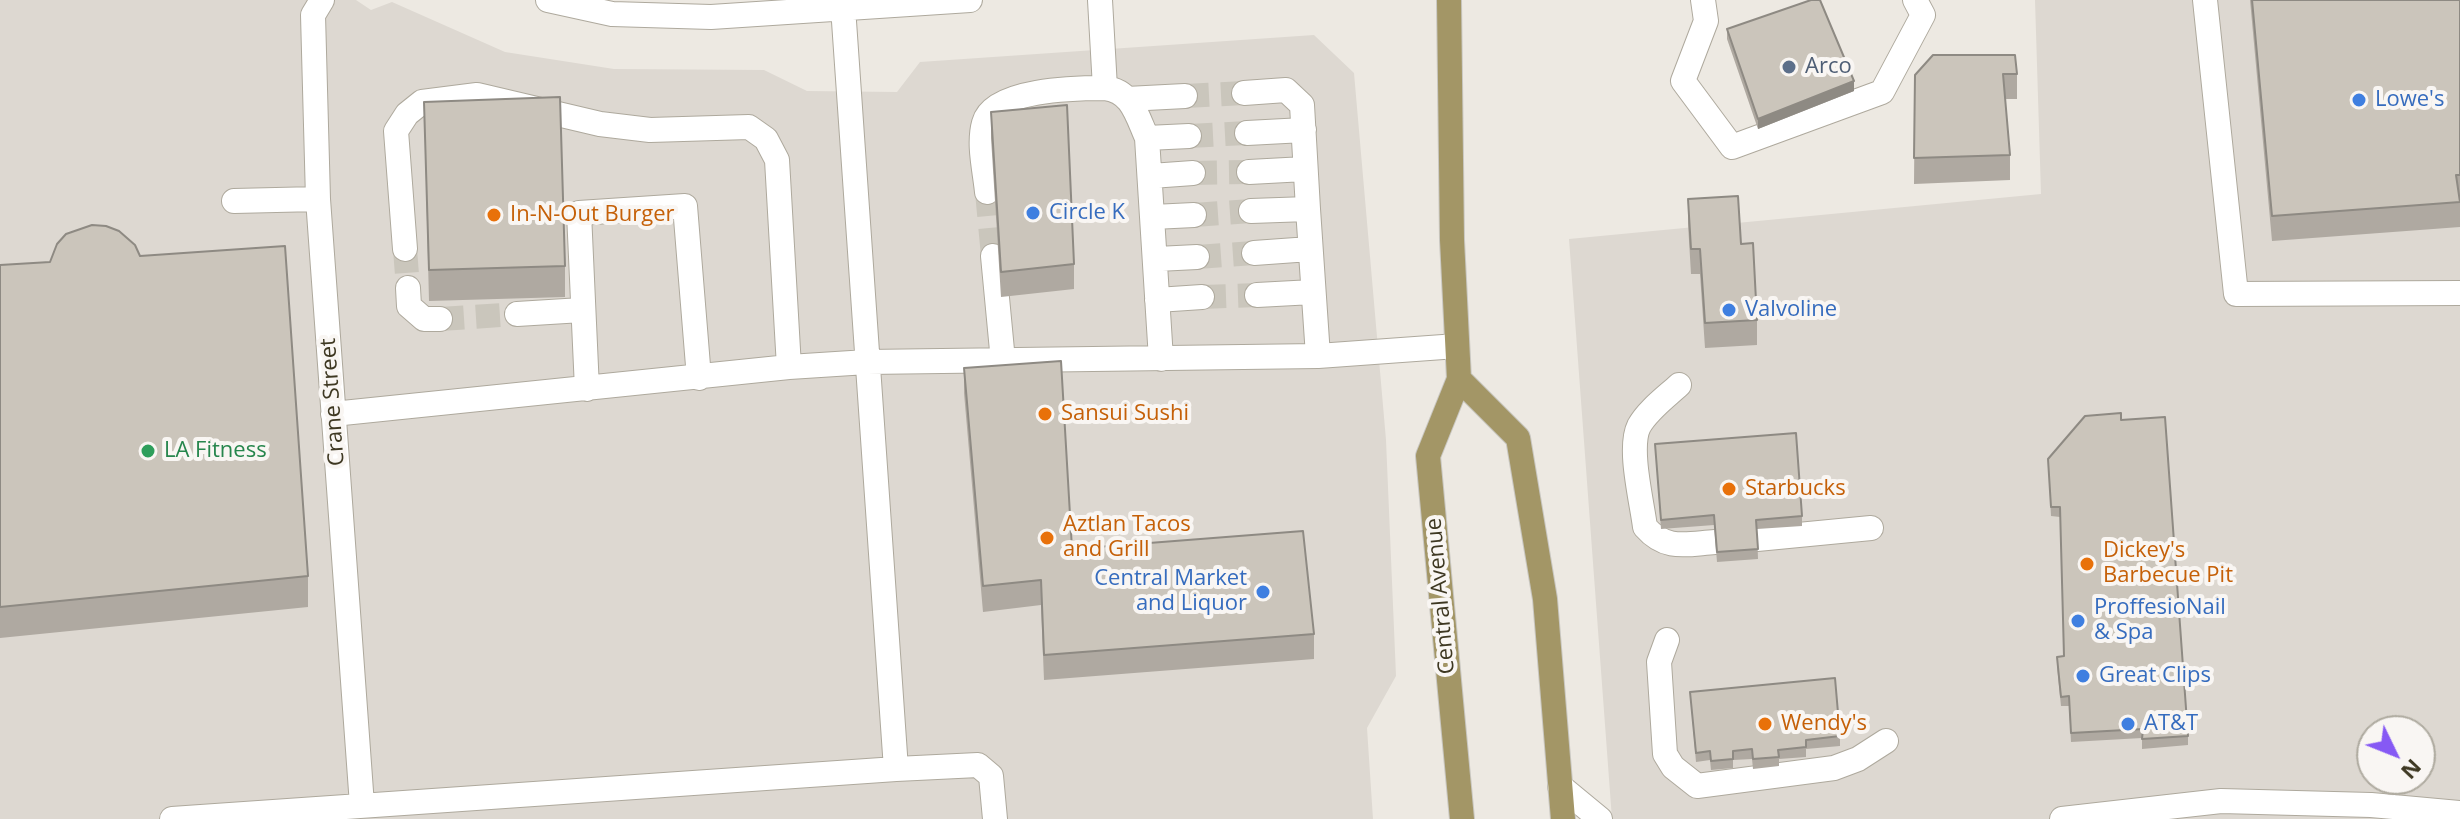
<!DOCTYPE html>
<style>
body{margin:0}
#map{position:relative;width:2460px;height:819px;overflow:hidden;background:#ede9e2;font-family:"Open Sans",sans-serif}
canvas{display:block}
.north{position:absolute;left:2356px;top:715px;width:80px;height:80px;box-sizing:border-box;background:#f9f6f3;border:2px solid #aeaa9f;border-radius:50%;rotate:133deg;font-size:22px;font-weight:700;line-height:32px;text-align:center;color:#3e3822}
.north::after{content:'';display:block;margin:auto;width:28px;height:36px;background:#8659f4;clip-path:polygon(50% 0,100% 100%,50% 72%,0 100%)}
</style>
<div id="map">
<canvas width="2460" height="819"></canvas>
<div class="north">N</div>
</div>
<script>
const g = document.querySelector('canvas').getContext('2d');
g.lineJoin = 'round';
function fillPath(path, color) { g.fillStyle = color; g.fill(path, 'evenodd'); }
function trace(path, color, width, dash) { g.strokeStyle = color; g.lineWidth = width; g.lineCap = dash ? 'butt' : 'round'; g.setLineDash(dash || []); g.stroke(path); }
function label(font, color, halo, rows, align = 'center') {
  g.font = font + ' "Open Sans",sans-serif'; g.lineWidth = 8; g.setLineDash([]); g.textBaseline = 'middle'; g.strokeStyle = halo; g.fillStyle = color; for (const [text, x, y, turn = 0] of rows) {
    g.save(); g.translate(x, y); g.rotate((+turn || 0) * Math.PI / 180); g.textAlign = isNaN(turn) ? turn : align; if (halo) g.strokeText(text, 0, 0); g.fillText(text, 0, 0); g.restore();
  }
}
fillPath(new Path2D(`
 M0 0H356L371 10 392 2 505 52 614 69 764 70 807 91 897 92 920 62 1314 35 1354 73 1386 440 1396 676 1367 728 1373 819H0Z
 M2035 0H2460V819H1612L1569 239 2041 194ZM2372 731H2420V779H2372Z`), '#ddd8d1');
trace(new Path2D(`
 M1185 96 1244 93
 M1189 136 1247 133
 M1193 173 1249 172
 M987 192 993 256
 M1194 215 1251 211
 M405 249 408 288
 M1197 257 1254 253
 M1202 297 1257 295
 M440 319 517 314`), '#cac6bc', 24, [24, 12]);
const minor = new Path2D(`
 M322 0 313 15 318 199 362 805
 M548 0 612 14 711 17 970 0
 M1100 0 1105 88C1132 91 1137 116 1147 138L1161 359
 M1703 0 1706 21 1683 81 1732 147 1882 92 1923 15 1915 0
 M2205 0 2236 294 2460 293
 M843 7 896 769 978 765 991 776 995 819
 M1244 93 1286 90 1302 105 1308 209
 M1127 99 1185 96
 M1247 133 1304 130
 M1147 138 1189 136
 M1249 172 1305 169
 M1151 176 1193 173
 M987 192C985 171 978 144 984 123 993 89 1076 88 1105 88
 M234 201 318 199
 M1251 211 1308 209 1318 356
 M1153 217 1194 215
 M405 249 396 131 407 114 422 102 477 95 600 124 650 130 749 127 766 139 777 160 789 367
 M1254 253 1310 249
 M993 256 1003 361
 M1157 259 1197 257
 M408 288 409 306 424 319H440
 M1257 295 1313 292
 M1157 300 1202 297
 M517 314 582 310
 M1679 385C1666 397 1648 410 1639 426 1628 448 1642 502 1645 527 1666 551 1686 544 1715 542
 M587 389 579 213 685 206 699 378
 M333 414 789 367 867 362 1318 356 1457 346
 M1757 539 1871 528
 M1667 640 1659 662 1665 754 1673 767 1697 786 1834 768 1858 759 1886 741
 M1560 786 1600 819
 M172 819 896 769
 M2062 819 2221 801 2371 805 2460 813`);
const major = new Path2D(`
 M1449 0 1452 240 1459 379 1428 456 1462 819
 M1459 379 1518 438 1545 599 1563 819`);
trace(minor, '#aea99d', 26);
trace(major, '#c9c7c1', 26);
trace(minor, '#fff', 24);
trace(major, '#a39666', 24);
fillPath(new Path2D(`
 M2250 0H2460V227L2272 241Z
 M1727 29 1854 91 1758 129 1727 39Z
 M2017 74V99H2005L2010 155V180L1914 184 1915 75Z
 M424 102 565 266V297L429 301Z
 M991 112 1074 264V289L1001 297 991 138Z
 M1688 199 1741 244 1757 320V345L1705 348 1700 274H1691L1688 224Z
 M0 265 308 576V607L0 638Z
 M964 368 1072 549 1314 634V659L1044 680 1041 605 983 612 964 393Z
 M2121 420 2188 736V745L2142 749V738L2071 742 2069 706H2061L2057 666V657L2064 656 2060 517 2051 516 2048 459Z
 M1655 444 1802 516V526L1757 529 1758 559 1717 562 1714 525 1661 529Z
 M1690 692 1840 736V746L1806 749V757L1779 759V766L1753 769 1752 759 1733 760V768L1711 770 1710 760 1696 762Z`), '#afa9a1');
fillPath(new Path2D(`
 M1854 81V91L1758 129V119Z`), '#8e8a83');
const building = new Path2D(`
 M1811 0H1820L1854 81 1758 119 1727 29Z
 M2252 0H2460V175H2456L2460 202 2272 216Z
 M1933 55H2015L2017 74H2003L2010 155 1914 158 1915 75Z
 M560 97 565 266 429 270 424 102Z
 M1067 105 1074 264 1001 272 991 112Z
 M1738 196 1741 244 1753 243 1757 320 1705 323 1700 249H1691L1688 199Z
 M92 225 106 226 119 231 135 245 140 256 285 246 308 576 0 607V265L50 262 57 244 66 234Z
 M1061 361 1072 549 1303 531 1314 634 1044 655 1041 580 983 586 964 368Z
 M2121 413V420L2165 417 2188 736 2142 739 2143 729 2071 733 2069 696 2061 697 2057 657 2064 656 2060 507H2051L2048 459 2085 416Z
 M1796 433 1802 516 1756 520 1758 549 1717 552 1714 515 1661 520 1655 444Z
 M1835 678 1840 736 1806 740V747L1778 750 1779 757 1753 759 1752 749 1733 751V759L1711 761 1710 751 1696 753 1690 692Z`);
fillPath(building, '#cbc5bb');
trace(building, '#8e8a83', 2);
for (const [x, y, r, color] of [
 [1789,67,8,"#5c6f8a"],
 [2359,100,8,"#3f7fe0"],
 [1033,213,8,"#3f7fe0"],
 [494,215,8,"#e8710a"],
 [1729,310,8,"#3f7fe0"],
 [1045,414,8,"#e8710a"],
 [148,451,8,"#2e9e5b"],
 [1729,489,8,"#e8710a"],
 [1047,538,8,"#e8710a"],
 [2087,564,8,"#e8710a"],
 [1263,592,8,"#3f7fe0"],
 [2078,621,8,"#3f7fe0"],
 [2083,676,8,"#3f7fe0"],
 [1765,724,8,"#e8710a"],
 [2128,724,8,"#3f7fe0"]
]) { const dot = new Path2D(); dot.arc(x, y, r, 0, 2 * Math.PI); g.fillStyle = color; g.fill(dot); trace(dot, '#f9f6f3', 3); }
label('22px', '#4e5e75', '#f9f6f3', [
 ["Arco",1805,67]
], 'left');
label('22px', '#366cbe', '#f9f6f3', [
 ["Lowe's",2375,100],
 ["Circle K",1049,213],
 ["Valvoline",1745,310],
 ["Central Market",1247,579,"right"],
 ["and Liquor",1247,604,"right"],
 ["ProffesioNail",2094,608],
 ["& Spa",2094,633],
 ["Great Clips",2099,676],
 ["AT&T",2144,724]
], 'left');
label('22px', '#c56008', '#f9f6f3', [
 ["In-N-Out Burger",510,215],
 ["Sansui Sushi",1061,414],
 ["Starbucks",1745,489],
 ["Aztlan Tacos",1063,525],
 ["and Grill",1063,550],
 ["Dickey's",2103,551],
 ["Barbecue Pit",2103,576],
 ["Wendy's",1781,724]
], 'left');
label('22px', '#3e3822', '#f9f6f3', [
 ["Crane Street",333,402,-94],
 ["Central Avenue",1441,596,-95]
]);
label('22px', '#27864d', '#f9f6f3', [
 ["LA Fitness",164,451]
], 'left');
</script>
